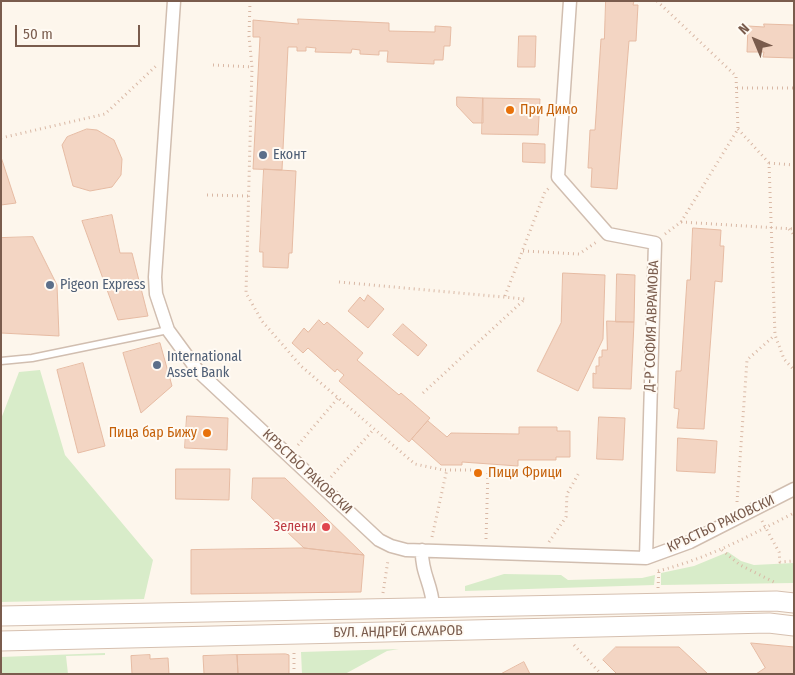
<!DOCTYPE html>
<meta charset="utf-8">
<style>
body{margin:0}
#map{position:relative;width:795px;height:675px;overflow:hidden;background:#fdf6ec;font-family:"Fira Sans Condensed",sans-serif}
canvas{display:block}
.frame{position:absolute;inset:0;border:2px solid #7a5c4d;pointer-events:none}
.north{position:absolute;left:730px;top:15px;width:50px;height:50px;-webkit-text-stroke:4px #fffaf3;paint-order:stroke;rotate:315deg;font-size:14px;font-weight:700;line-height:20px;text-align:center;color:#7a5c4d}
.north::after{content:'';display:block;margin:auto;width:18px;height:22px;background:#7a5c4d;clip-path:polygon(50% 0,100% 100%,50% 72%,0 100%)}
.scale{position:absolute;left:15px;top:25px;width:125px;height:22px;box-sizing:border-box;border:2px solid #7a5c4d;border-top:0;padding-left:6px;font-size:15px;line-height:18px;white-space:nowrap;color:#7a5c4d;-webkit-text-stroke:4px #fffaf3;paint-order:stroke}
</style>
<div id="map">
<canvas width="795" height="675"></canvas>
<div class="frame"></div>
<div class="north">N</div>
<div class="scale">50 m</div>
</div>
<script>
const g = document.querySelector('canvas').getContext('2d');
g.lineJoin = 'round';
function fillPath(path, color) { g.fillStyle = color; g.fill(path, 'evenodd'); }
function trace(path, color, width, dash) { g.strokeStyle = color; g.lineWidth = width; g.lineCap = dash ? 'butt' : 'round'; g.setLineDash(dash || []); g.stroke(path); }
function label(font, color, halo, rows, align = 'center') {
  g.font = font + ' "Fira Sans Condensed",sans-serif'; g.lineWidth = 4; g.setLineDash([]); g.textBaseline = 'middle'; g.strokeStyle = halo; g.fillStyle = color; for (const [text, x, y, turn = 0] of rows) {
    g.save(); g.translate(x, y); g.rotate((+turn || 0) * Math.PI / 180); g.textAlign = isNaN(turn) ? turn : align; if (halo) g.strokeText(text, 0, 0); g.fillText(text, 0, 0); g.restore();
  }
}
fillPath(new Path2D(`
 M40 370 65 455 153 560 144 599 1 602V419L19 372Z
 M728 552 741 561 754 565 794 563V583L661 585V573L694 566Z
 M504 574 561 575 568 580 642 578 655 575 654 585 465 591V586Z
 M399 649 387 651 345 674H302L301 652Z
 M105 653V655L66 656 68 674H1V657Z`), '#d8ecc9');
const building = new Path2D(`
 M606 1H634L633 5H638L636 41H629L617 189 591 187 592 168H588L590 130H595L601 39H604Z
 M298 19 389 23V31L435 32V26L451 27 450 46H444L443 60H434V64L387 62 388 51H379V55L360 54V50L352 49 351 53 315 52 316 48 306 47V51H297V47H288L282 170 253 169 260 37H253V20L298 24Z
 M764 24 794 25V58L763 57 764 52H747L748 26 764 27Z
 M519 36H536L535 67H518Z
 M457 97 483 98V123H473L457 106Z
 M483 98 540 99 538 135 482 134Z
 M87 129 97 130 114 140 122 159 121 175 112 187 90 191 73 186 62 145 67 137Z
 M523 143 545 144V163L523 162Z
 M1 157 16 203 1 205Z
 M264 169 296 171 292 253H289L288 268 263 267V252H260Z
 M112 215 120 253H132L148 316 118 320 82 221Z
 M693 228 721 230 720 246H724L722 282 715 281 704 429 677 428 679 409 674 408 676 371H681L687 280H690Z
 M33 237 57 285 59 336 1 333V238Z
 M563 273 605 275 603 339 578 391 537 371 561 323Z
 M617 274 635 275 634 322H616Z
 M368 295 384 309 368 328 348 311 360 297 364 301Z
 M319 320 324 325 327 322 363 353 357 360 399 395 401 393 430 418 409 442 339 381 344 375 337 369 335 372 308 348 303 353 292 343 304 328 308 332Z
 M607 321 634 322 631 389 593 388V373L596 374V366H599V357H602V350H607Z
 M403 324 427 345 418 356 393 335Z
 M160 343 172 386 141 413 123 353Z
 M83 363 105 446 78 453 57 370Z
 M187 416 228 418 227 450 185 448Z
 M599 417 625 418 623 460 597 459Z
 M428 421 447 437 451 433 519 434V427H557V431H570V457H556V460H518V466L462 462V465H441L412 439Z
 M678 438 717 441 715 473 677 471Z
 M176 469H230L229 500 176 499Z
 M253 478H285L364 555 304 548 252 499Z
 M304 548 364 555 361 592 191 594V550Z
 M751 643 794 647V674H756L765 668Z
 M616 647H679L708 674H617L603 660Z
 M286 654 289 655V674H238L237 655Z
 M150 655V659L168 658 169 674H132L131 656Z
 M237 655 238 674H204L203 656Z
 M524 662 530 674H501Z`);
fillPath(building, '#f3d5c3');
trace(building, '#e6bba3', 1);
const lane = new Path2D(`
 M1 361 32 358 168 330`);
const street = new Path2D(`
 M174 1 155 277 156 294 168 330 198 371 379 540 391 546 406 550 646 558 690 542 794 489
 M570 1 558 177 608 234 655 243 646 558
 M422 550C421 573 432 584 433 606`);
const secondary = new Path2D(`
 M1 616 776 601 794 603
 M1 641 769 623 794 626`);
trace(lane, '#d1beb0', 9);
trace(street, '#d1beb0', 15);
trace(secondary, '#d6c0b0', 21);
trace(new Path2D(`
 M250 1 249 36 252 67 246 293 262 321 301 366 415 464 443 470H474
 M657 1 736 76 738 129 681 222 665 234
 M213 65 252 67
 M737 88H794
 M738 129 769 163 775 335 784 359 794 370
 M1 138 105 114 156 66
 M769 163 794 165
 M207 195 248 196
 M681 222 794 229
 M789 229 794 235
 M523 251 579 254 598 241
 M339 282 525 299
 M505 296 545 192 550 187
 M423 393 525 299
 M298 445 338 398
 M331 477 374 429
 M737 502 747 360 775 335
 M762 521 779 552 780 562 794 561
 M432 537 447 469
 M486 539 488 470
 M549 542 566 517 567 494 580 471
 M722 550 740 565 776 583
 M658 571C709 558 747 537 794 513
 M658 588 659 569
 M383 593 388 560
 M574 645 601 674
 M294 674V649`), '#d9b8a5', 3, [1, 4]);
trace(lane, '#fff', 6);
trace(street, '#fff', 12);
trace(secondary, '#fff', 19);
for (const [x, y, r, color] of [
 [510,110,5,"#e8710a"],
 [263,155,5,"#5c6f8a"],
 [50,285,5,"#5c6f8a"],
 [157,365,5,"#5c6f8a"],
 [207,433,5,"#e8710a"],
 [478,473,5,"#e8710a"],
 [326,527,5,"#e0444e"]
]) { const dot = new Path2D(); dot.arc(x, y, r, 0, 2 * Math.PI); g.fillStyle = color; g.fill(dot); trace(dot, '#fffaf3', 2); }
label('14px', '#c56008', '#fffaf3', [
 ["При Димо",520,110],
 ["Пица бар Бижу",197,433,"right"],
 ["Пици Фрици",488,473]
], 'left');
label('14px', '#4e5e75', '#fffaf3', [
 ["Еконт",273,155],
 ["Pigeon Express",60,285],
 ["International",167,357],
 ["Asset Bank",167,373]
], 'left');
label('14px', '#7a5c4d', '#fffaf3', [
 ["Д-Р СОФИЯ АВРАМОВА",652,326,-88],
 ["КРЪСТЬО РАКОВСКИ",307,472,43],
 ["КРЪСТЬО РАКОВСКИ",721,524,-25],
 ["БУЛ. АНДРЕЙ САХАРОВ",398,632,-1]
]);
label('14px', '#be3a42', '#fffaf3', [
 ["Зелени",316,527]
], 'right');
</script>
